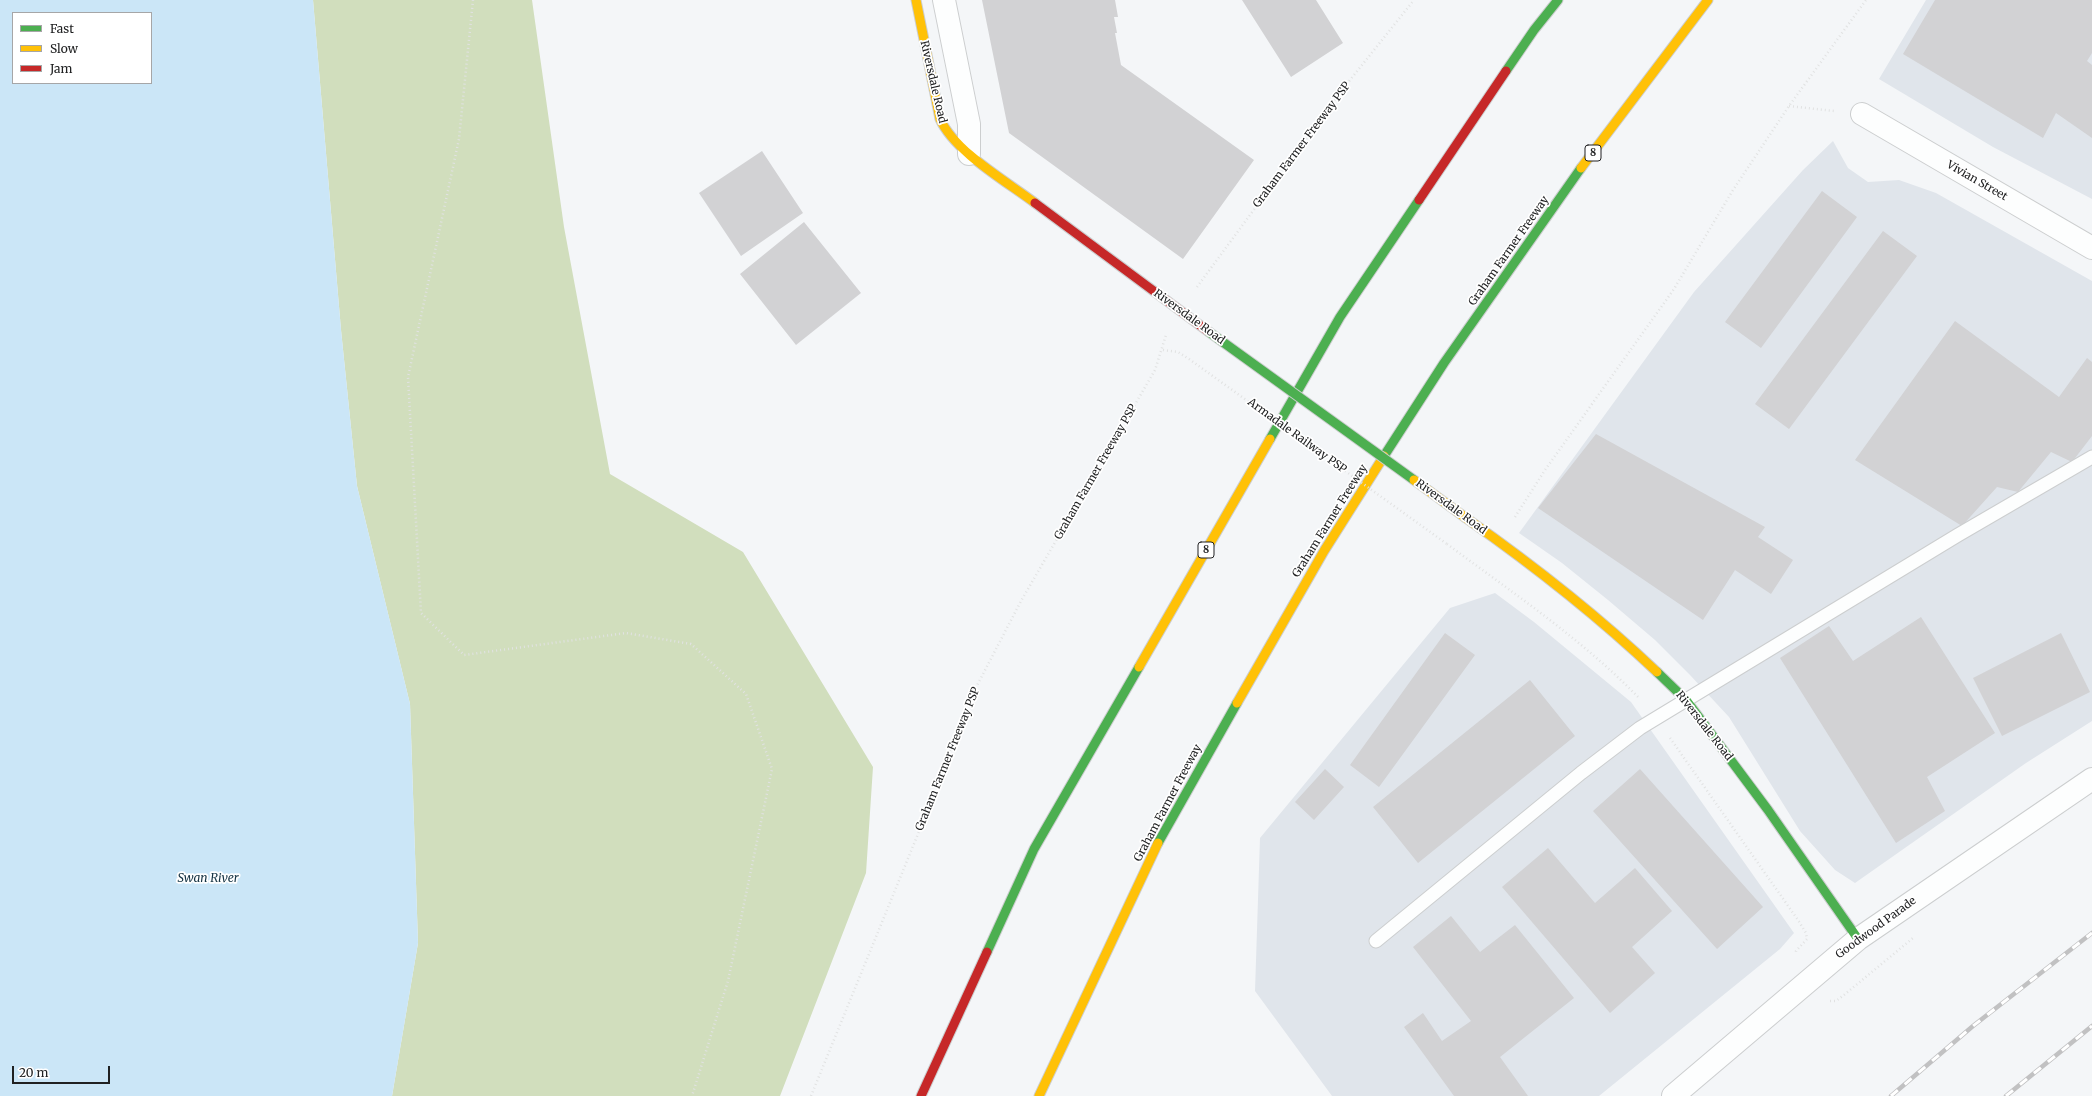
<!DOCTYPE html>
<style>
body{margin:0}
#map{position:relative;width:2092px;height:1096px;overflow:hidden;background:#f4f6f8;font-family:Merriweather,serif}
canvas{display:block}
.legend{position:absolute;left:12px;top:12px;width:140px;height:72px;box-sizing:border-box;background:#fff;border:1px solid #a6a6a7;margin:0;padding:5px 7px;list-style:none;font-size:12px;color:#202122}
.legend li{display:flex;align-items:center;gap:8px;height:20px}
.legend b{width:20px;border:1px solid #a6a6a7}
.scale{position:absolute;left:12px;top:1066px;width:98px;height:18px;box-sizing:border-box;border:2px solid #202122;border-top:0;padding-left:5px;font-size:12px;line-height:14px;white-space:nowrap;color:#202122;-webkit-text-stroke:3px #fff;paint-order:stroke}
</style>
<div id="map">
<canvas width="2092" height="1096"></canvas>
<ul class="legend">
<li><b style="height:5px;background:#4caf50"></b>Fast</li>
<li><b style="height:5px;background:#ffc107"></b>Slow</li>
<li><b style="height:5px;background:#c62828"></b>Jam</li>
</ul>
<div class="scale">20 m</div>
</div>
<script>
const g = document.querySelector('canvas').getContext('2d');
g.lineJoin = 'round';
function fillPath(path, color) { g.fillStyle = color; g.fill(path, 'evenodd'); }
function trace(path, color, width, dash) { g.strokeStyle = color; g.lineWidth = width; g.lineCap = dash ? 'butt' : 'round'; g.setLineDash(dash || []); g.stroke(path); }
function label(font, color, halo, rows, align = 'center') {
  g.font = font + ' Merriweather,serif'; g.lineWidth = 3.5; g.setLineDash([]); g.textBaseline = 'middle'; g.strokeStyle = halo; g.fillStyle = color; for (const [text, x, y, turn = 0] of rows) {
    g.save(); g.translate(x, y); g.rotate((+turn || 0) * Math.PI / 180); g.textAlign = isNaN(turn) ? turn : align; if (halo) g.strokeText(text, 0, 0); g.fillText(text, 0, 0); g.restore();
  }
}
fillPath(new Path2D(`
 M1926 0H2092V199L1993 147 1879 79Z
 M1833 141 1848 168 1868 182 1899 180 1936 193 2092 281V721L2026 763 1855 883 1835 870 1800 831 1729 717 1690 675 1655 640 1608 600 1562 563 1519 533 1694 292 1803 170Z
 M1495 593 1534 622 1631 702 1794 933 1780 949 1599 1096H1332L1255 991 1260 838 1450 608Z`), '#e0e5eb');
fillPath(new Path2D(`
 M313 0H532L564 227 610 474 743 552 873 767 866 873 780 1096H392L418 943 410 704 357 486 341 330Z`), '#d1debd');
fillPath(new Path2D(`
 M0 0H313L341 330 357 486 410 704 418 943 392 1096H0ZM13 13H151V83H13Z`), '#cbe6f7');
fillPath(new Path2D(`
 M982 0H1115L1118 17H1114L1117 33H1115L1121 65 1254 160 1183 259 1009 133Z
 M1242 0H1316L1343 43 1291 77Z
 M1935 0H2092V53L2087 61 2092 65V138L2056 113 2043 138 1903 54Z
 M762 151 803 213 741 256 699 193Z
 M1822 191 1857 217 1761 348 1725 322Z
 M804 222 861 293 796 345 740 274Z
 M1883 231 1917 256 1789 429 1755 404Z
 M1955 321 2059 397 2087 358 2092 362V436L2072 462 2051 452 2018 492 1997 487 1962 526 1855 460Z
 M1596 434 1765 527 1758 537 1793 560 1771 594 1735 570 1703 620 1538 508Z
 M1921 617 1995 733 1927 777 1945 811 1896 843 1780 658 1829 626 1853 661Z
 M1445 633 1475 655 1379 787 1350 765Z
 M2061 633 2090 692 2002 736 1973 678Z
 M1530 680 1575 736 1418 863 1373 807Z
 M1325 769 1344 787 1314 820 1295 802Z
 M1640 769 1763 907 1717 949 1593 811Z
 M1548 848 1595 903 1635 868 1672 911 1632 947 1655 973 1610 1013 1502 887Z
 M1451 916 1480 952 1515 925 1574 998 1500 1057 1528 1096H1454L1404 1027 1423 1013 1442 1041 1471 1021 1413 947Z`), '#d2d2d4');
const lane = new Path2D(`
 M1376 941 1581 773 1640 728 1958 535 2092 457`);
const street = new Path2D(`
 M944 0 969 124V154
 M1862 114 2092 248
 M1673 1096 1858 939 2092 779`);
const fast = new Path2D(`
 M1506 71 1534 30 1558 0
 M1270 439 1340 317 1419 200
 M1384 456 1444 363 1581 168
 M1657 672 1686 700 1768 810 1858 939
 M1158 843 1237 703
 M987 952 1034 849 1139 667`);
const slow = new Path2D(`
 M916 0 940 119C955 152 1006 181 1035 203
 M1581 168 1708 0
 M1466 518C1533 565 1598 616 1657 672
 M1139 667 1270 439
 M1237 703 1324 551 1384 456
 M1039 1096 1158 843`);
const jam = new Path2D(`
 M1419 200 1506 71
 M1035 203 1209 332
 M921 1096 987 952`);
trace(lane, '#cccecf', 15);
trace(street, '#cccecf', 24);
trace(fast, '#cccecf', 11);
trace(slow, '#cccecf', 11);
trace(jam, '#cccecf', 11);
trace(new Path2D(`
 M473 0 459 139 408 377 421 613 464 655 626 633 691 644 746 694 772 769 728 981 692 1096
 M1789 106 1834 111
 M1197 287 1342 90 1414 0
 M1163 350 1178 352 1189 359
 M1515 517 1545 470 1674 289 1733 190 1789 106 1866 0
 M1447 544C1513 593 1583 640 1640 699
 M1670 738 1798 920 1806 933 1807 939 1796 951V953
 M1830 1001H1836L1844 995 1913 938
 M811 1096 918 834 970 699 1021 601 1155 370 1166 335`), '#e1e2e2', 2.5, [1, 3]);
trace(lane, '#fdfefe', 13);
trace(street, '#fdfefe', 22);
trace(fast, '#4caf50', 9);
trace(slow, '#ffc107', 9);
trace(jam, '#c62828', 9);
const rail = new Path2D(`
 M1891 1096 1973 1026 2092 933
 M2006 1096 2092 1026`);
trace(rail, '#c1c1c2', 4.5);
trace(rail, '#fff', 3, [9]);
const fastBridge = new Path2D(`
 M1209 332 1414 480`);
const slowBridge = new Path2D(`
 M1414 480 1466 518`);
trace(fastBridge, '#cccecf', 11, []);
trace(slowBridge, '#cccecf', 11, []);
trace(new Path2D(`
 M1189 359 1447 544`), '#e1e2e2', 2.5, [1, 3]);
trace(fastBridge, '#4caf50', 9);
trace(slowBridge, '#ffc107', 9);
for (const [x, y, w] of [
 [1593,153,16],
 [1206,550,16]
]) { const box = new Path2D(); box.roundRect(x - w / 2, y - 8, w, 16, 3); g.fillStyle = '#fff'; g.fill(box); trace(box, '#202122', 1); }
label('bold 10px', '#202122', null, [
 ["8",1593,153],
 ["8",1206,550]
]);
label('11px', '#202122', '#fff', [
 ["Riversdale Road",933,82,77],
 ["Graham Farmer Freeway PSP",1302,145,-53],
 ["Vivian Street",1977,181,30],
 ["Graham Farmer Freeway",1509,251,-55],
 ["Riversdale Road",1189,317,36],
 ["Armadale Railway PSP",1297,436,36],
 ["Graham Farmer Freeway PSP",1096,472,-60],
 ["Riversdale Road",1451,507,36],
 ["Graham Farmer Freeway",1330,521,-58],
 ["Riversdale Road",1704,726,52],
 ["Graham Farmer Freeway PSP",948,759,-68],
 ["Graham Farmer Freeway",1168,803,-62],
 ["Goodwood Parade",1876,928,-36]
]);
label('italic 12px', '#123040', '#fff', [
 ["Swan River",208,879]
]);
</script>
